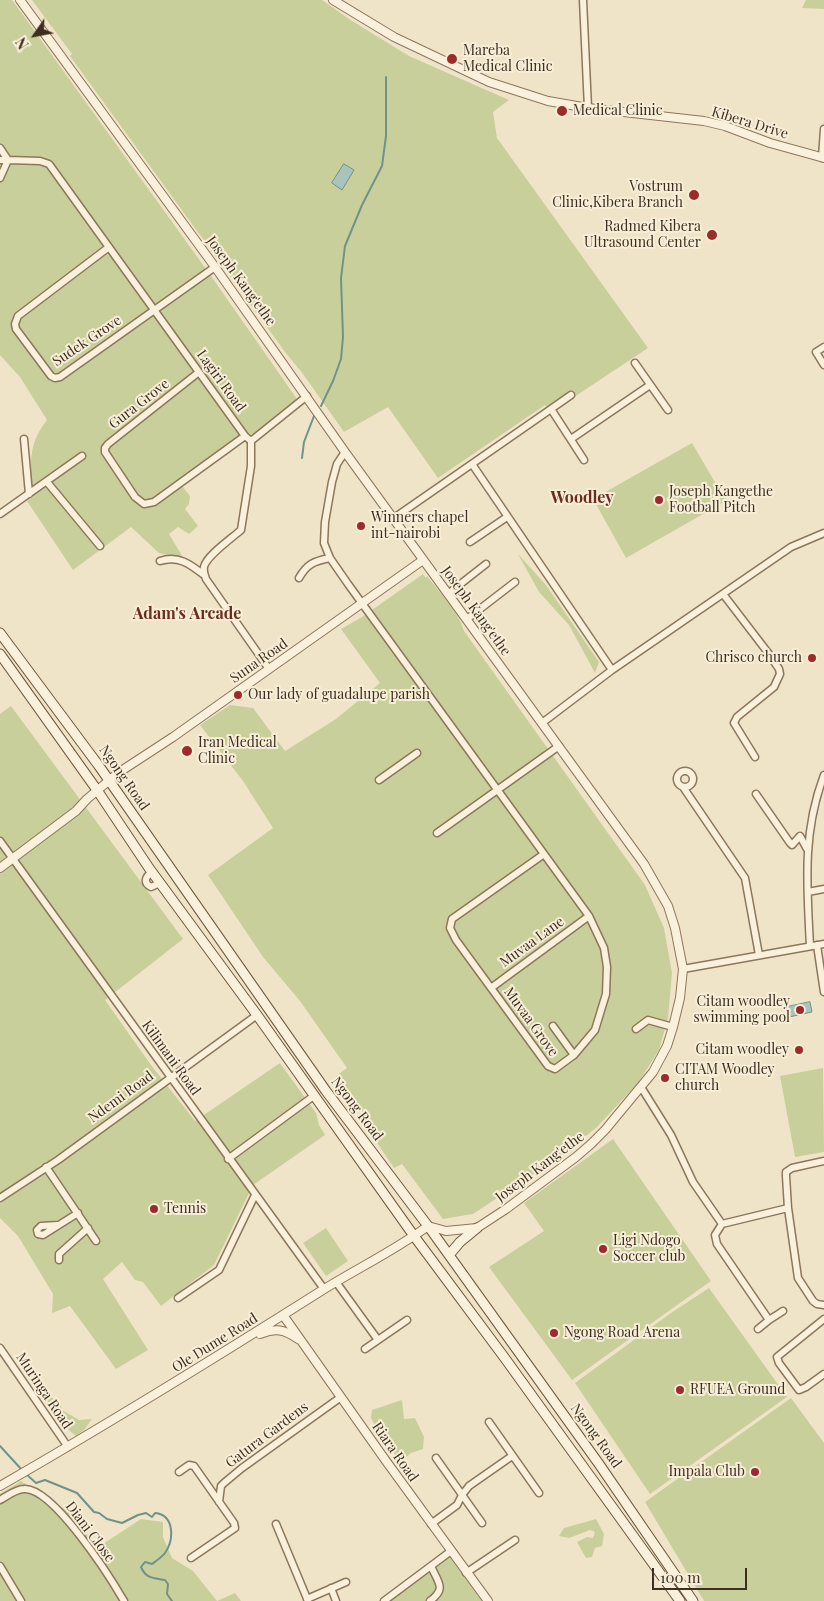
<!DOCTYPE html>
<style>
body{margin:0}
#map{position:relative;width:824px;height:1601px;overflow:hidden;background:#f0e4c8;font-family:"Playfair Display",serif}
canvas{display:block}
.north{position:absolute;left:10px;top:10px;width:50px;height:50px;-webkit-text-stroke:4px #f7eed8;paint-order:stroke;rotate:237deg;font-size:14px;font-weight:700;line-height:20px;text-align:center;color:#3d2e20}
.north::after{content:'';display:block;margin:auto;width:18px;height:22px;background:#3d2e20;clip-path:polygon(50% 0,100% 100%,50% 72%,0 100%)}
.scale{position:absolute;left:652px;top:1568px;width:95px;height:22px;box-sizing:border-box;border:2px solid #3d2e20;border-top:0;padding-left:6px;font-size:15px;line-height:18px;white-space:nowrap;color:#3d2e20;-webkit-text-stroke:4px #f7eed8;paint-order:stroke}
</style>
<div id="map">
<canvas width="824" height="1601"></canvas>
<div class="north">N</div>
<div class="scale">100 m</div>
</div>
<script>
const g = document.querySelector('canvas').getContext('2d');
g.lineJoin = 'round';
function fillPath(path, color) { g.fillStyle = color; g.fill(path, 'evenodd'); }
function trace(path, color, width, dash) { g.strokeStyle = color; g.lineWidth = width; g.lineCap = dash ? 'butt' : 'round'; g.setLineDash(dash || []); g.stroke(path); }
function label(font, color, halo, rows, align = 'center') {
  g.font = font + ' "Playfair Display",serif'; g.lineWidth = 4; g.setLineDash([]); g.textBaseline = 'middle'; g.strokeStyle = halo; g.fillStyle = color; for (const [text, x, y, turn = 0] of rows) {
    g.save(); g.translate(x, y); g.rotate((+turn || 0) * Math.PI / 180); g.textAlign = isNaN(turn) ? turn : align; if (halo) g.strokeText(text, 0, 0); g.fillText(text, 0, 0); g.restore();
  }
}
fillPath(new Path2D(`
 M0 0H12L23 15 211 276 297 399 254 435 248 433 182 486 190 496 189 504 185 509 198 526 189 534 178 527 169 534 184 559 159 553 131 527 73 570 27 501 33 497C30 467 27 445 47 420L20 377 0 355Z
 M32 0H322L349 19 409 56 509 100 493 112 497 138 648 348 550 413 545 405 438 478 388 407 344 432 303 374 285 352 70 56 72 54Z
 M806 0H824V9L802 8Z
 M692 443 726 501 626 558 593 499Z
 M518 554 546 585 599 662 595 673 569 625 539 592Z
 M423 574 426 578 427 576C440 593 458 611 464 631L645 885 664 928 672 973 668 1018 659 1050 638 1083 596 1128 558 1158 473 1214 443 1219 402 1164 394 1168 369 1131 373 1126 336 1076 347 1068 300 1001 263 957 208 875 273 828 243 781 200 725 230 705 253 708 285 751 336 719 380 683 341 629 362 617Z
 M11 706 183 939 105 1000 151 1065 195 1121 280 1063 316 1113 319 1125 325 1135 253 1185 214 1265 161 1306 143 1282 135 1280 122 1262 103 1279 148 1350 116 1369 70 1306 52 1313 53 1294 18 1236 0 1218V714Z
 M823 1068 824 1152 795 1157 780 1076Z
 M613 1139 711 1281 572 1380 489 1267 544 1231 524 1203Z
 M326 1228 348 1261 326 1276 303 1243Z
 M709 1288 787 1397 650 1494 575 1383 668 1315Z
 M42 1383 48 1395 60 1403 62 1410 79 1420 92 1419 84 1430 76 1436 57 1420 35 1386Z
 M791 1398 824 1443V1601H704L645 1502Z
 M402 1400 404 1419 415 1418 424 1437 423 1449 411 1453 399 1463 388 1442 378 1431 371 1418 372 1410Z
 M21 1481 72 1514 97 1548 141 1519 163 1522V1537L172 1558 193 1571 217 1601 235 1593 241 1601H0V1494Z
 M596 1519 604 1534 602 1546 595 1548 592 1557 586 1558 577 1542 587 1537 593 1538 595 1532 590 1530 569 1538 559 1536 564 1528Z
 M450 1555 482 1601H387Z`), '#c9cf9b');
const water = new Path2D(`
 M344 164 354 170 342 190 332 183Z
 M810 1002 812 1012 789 1017 787 1007Z`);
fillPath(water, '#a9c4bc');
trace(water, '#6f938a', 1);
trace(new Path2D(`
 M321 406 333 381 341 359 343 337 341 278 345 246 362 205 382 166 386 136V77
 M302 458 304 442 314 416
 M0 1446 22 1470
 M25 1473 36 1483 45 1480 77 1493 94 1512 99 1513 107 1519 122 1523 138 1515 146 1513 152 1517 155 1513C175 1515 174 1540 165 1553 162 1557 156 1561 152 1564L145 1562 141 1567C146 1579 154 1578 165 1580L168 1584 167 1594 172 1601`), '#6f938a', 2);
const minor = new Path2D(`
 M583 0 588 108
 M0 148 8 160 40 161 49 164 245 436 251 441V466L241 530C232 538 206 556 204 567 203 572 205 575 206 579L269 669
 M822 158 824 129
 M0 160H8L0 178
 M109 247 18 316 15 324 16 329 51 376 55 378 60 377 215 267
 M824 347 816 352 824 365
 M635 363 668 410
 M199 372 108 444 105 448V452L135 497 144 504 154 502 245 436
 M551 409 571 395
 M24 439 29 494
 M571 439 650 385
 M251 441 307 396
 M345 452 337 464 332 482 325 522 324 543 330 558 348 584 589 916 604 948 607 967 606 994 595 1030 574 1055 555 1069 548 1066 456 940 450 928 452 919 544 854
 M472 464 612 670
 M47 482 100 546
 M0 514 82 456
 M394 518 551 409 584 460
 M470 542 507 517
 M160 561C178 555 190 564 204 575
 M299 578C307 564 314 561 330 558
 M449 593 486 564
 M723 594 769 654 779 669 780 674 774 687 737 717 734 723 755 757
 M467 619 515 582
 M542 723 612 670 791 547 824 533
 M677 779a8 8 0 1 1 16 0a8 8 0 1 1-16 0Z
 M379 780 417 753
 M683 787 745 878 759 955
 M756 794 790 843 792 845 800 836 807 849
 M437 833 559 746
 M0 841 324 1289
 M152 872C145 877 143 883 151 887L160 883
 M808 892 824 889
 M817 945 824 992
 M810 946C807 886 802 833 824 775
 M683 969 824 944
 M491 988 589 916
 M553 1026 574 1055
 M636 1029 648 1020 673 1027
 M641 1087 671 1135 693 1182 722 1224 788 1208
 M228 1159 315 1095
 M824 1161 792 1168 786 1172V1176L788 1208 798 1278 813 1301 817 1304 824 1305
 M46 1167 96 1241
 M0 1198 58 1160 257 1015
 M722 1224 715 1235 717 1244 769 1320 758 1329
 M58 1225 41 1226 37 1230 38 1234 43 1235 78 1213
 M59 1260V1254L88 1228
 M336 1282 378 1340
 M178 1298 219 1270 255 1195
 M824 1319 777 1357 779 1363 799 1390 806 1387 824 1374
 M769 1320 783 1311
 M0 1348 68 1447
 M365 1349 407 1320
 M489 1422 539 1493
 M436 1458 482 1523
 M179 1472 189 1465 194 1466 234 1523 235 1528 191 1558
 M0 1500C7 1496 16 1489 24 1489 53 1487 110 1577 124 1601
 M219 1502 221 1486 224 1483 242 1468 341 1397
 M276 1524 308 1601
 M431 1524 457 1505 462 1495 469 1486 512 1456
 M0 1566 21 1601
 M466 1573 515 1540
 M331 1588 336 1601
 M307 1599 346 1582
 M384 1601 451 1551
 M430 1601C447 1588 438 1583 431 1566`);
const tertiary = new Path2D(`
 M333 0 394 37 489 82 548 101 588 108 704 121 725 126 770 143 824 158
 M0 868 76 811 87 799 118 773 173 737 423 560
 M283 1315 386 1461 488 1601
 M260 1334C276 1328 284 1329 298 1339
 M0 1486C108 1424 215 1358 321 1291 356 1269 394 1251 428 1226L446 1231 477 1228 506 1209 576 1157 591 1144 605 1130 653 1072 667 1046 673 1027 680 998 683 969 675 928 668 906 644 864 345 452 215 267 20 0`);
const secondary = new Path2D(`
 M0 633 99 766 326 1091 431 1230 599 1464 693 1601
 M0 654 97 790 149 868 257 1015 414 1236 504 1357 680 1601
 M449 1255 460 1242 477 1228`);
trace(minor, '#8d765c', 9);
trace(tertiary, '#8d765c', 10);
trace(secondary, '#6f573f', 11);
trace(minor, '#faf1dc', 6);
trace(tertiary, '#faf1dc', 8);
trace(secondary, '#faf1dc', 9);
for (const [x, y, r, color] of [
 [452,59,6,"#9e2a2b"],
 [562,111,6,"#9e2a2b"],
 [694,195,6,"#9e2a2b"],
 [712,235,6,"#9e2a2b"],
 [659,500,5,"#9e2a2b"],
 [361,526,5,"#9e2a2b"],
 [812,658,5,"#9e2a2b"],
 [238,695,5,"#9e2a2b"],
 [187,751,6,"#9e2a2b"],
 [800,1010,5,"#9e2a2b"],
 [799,1050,5,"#9e2a2b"],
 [665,1078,5,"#9e2a2b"],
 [154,1209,5,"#9e2a2b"],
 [603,1249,5,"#9e2a2b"],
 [554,1333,5,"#9e2a2b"],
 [680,1390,5,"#9e2a2b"],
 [755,1472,5,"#9e2a2b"]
]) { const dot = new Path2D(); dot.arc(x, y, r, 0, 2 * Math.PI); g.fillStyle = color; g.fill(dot); trace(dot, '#f7eed8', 2); }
label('14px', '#3d2e20', '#f7eed8', [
 ["Mareba",463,51],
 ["Medical Clinic",463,67],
 ["Medical Clinic",573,111],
 ["Vostrum",683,187,"right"],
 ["Clinic,Kibera Branch",683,203,"right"],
 ["Radmed Kibera",701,227,"right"],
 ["Ultrasound Center",701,243,"right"],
 ["Joseph Kangethe",669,492],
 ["Football Pitch",669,508],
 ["Winners chapel",371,518],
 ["int-nairobi",371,534],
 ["Chrisco church",802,658,"right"],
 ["Our lady of guadalupe parish",248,695],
 ["Iran Medical",198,743],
 ["Clinic",198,759],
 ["Citam woodley",790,1002,"right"],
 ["swimming pool",790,1018,"right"],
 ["Citam woodley",789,1050,"right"],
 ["CITAM Woodley",675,1070],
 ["church",675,1086],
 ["Tennis",164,1209],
 ["Ligi Ndogo",613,1241],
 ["Soccer club",613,1257],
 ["Ngong Road Arena",564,1333],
 ["RFUEA Ground",690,1390],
 ["Impala Club",745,1472,"right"]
], 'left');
label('14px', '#3d2e20', '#f7eed8', [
 ["Kibera Drive",750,123,17],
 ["Joseph Kang'ethe",241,281,54],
 ["Sudek Grove",87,341,-34],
 ["Lagiri Road",221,381,54],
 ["Gura Grove",139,404,-38],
 ["Joseph Kang'ethe",476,611,54],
 ["Suna Road",259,661,-35],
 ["Ngong Road",124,778,55],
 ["Muvaa Lane",532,942,-36],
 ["Muvaa Grove",531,1022,54],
 ["Kilimani Road",171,1058,54],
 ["Ndemi Road",121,1097,-36],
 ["Ngong Road",357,1109,53],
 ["Joseph Kang'ethe",540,1167,-37],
 ["Ole Dume Road",215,1343,-32],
 ["Muringa Road",44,1391,56],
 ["Gatura Gardens",267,1435,-37],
 ["Ngong Road",596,1436,54],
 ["Riara Road",395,1452,55],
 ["Diani Close",90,1532,53]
]);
label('bold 16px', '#6b2e1e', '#f7eed8', [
 ["Woodley",582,498],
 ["Adam's Arcade",187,614]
]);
</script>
